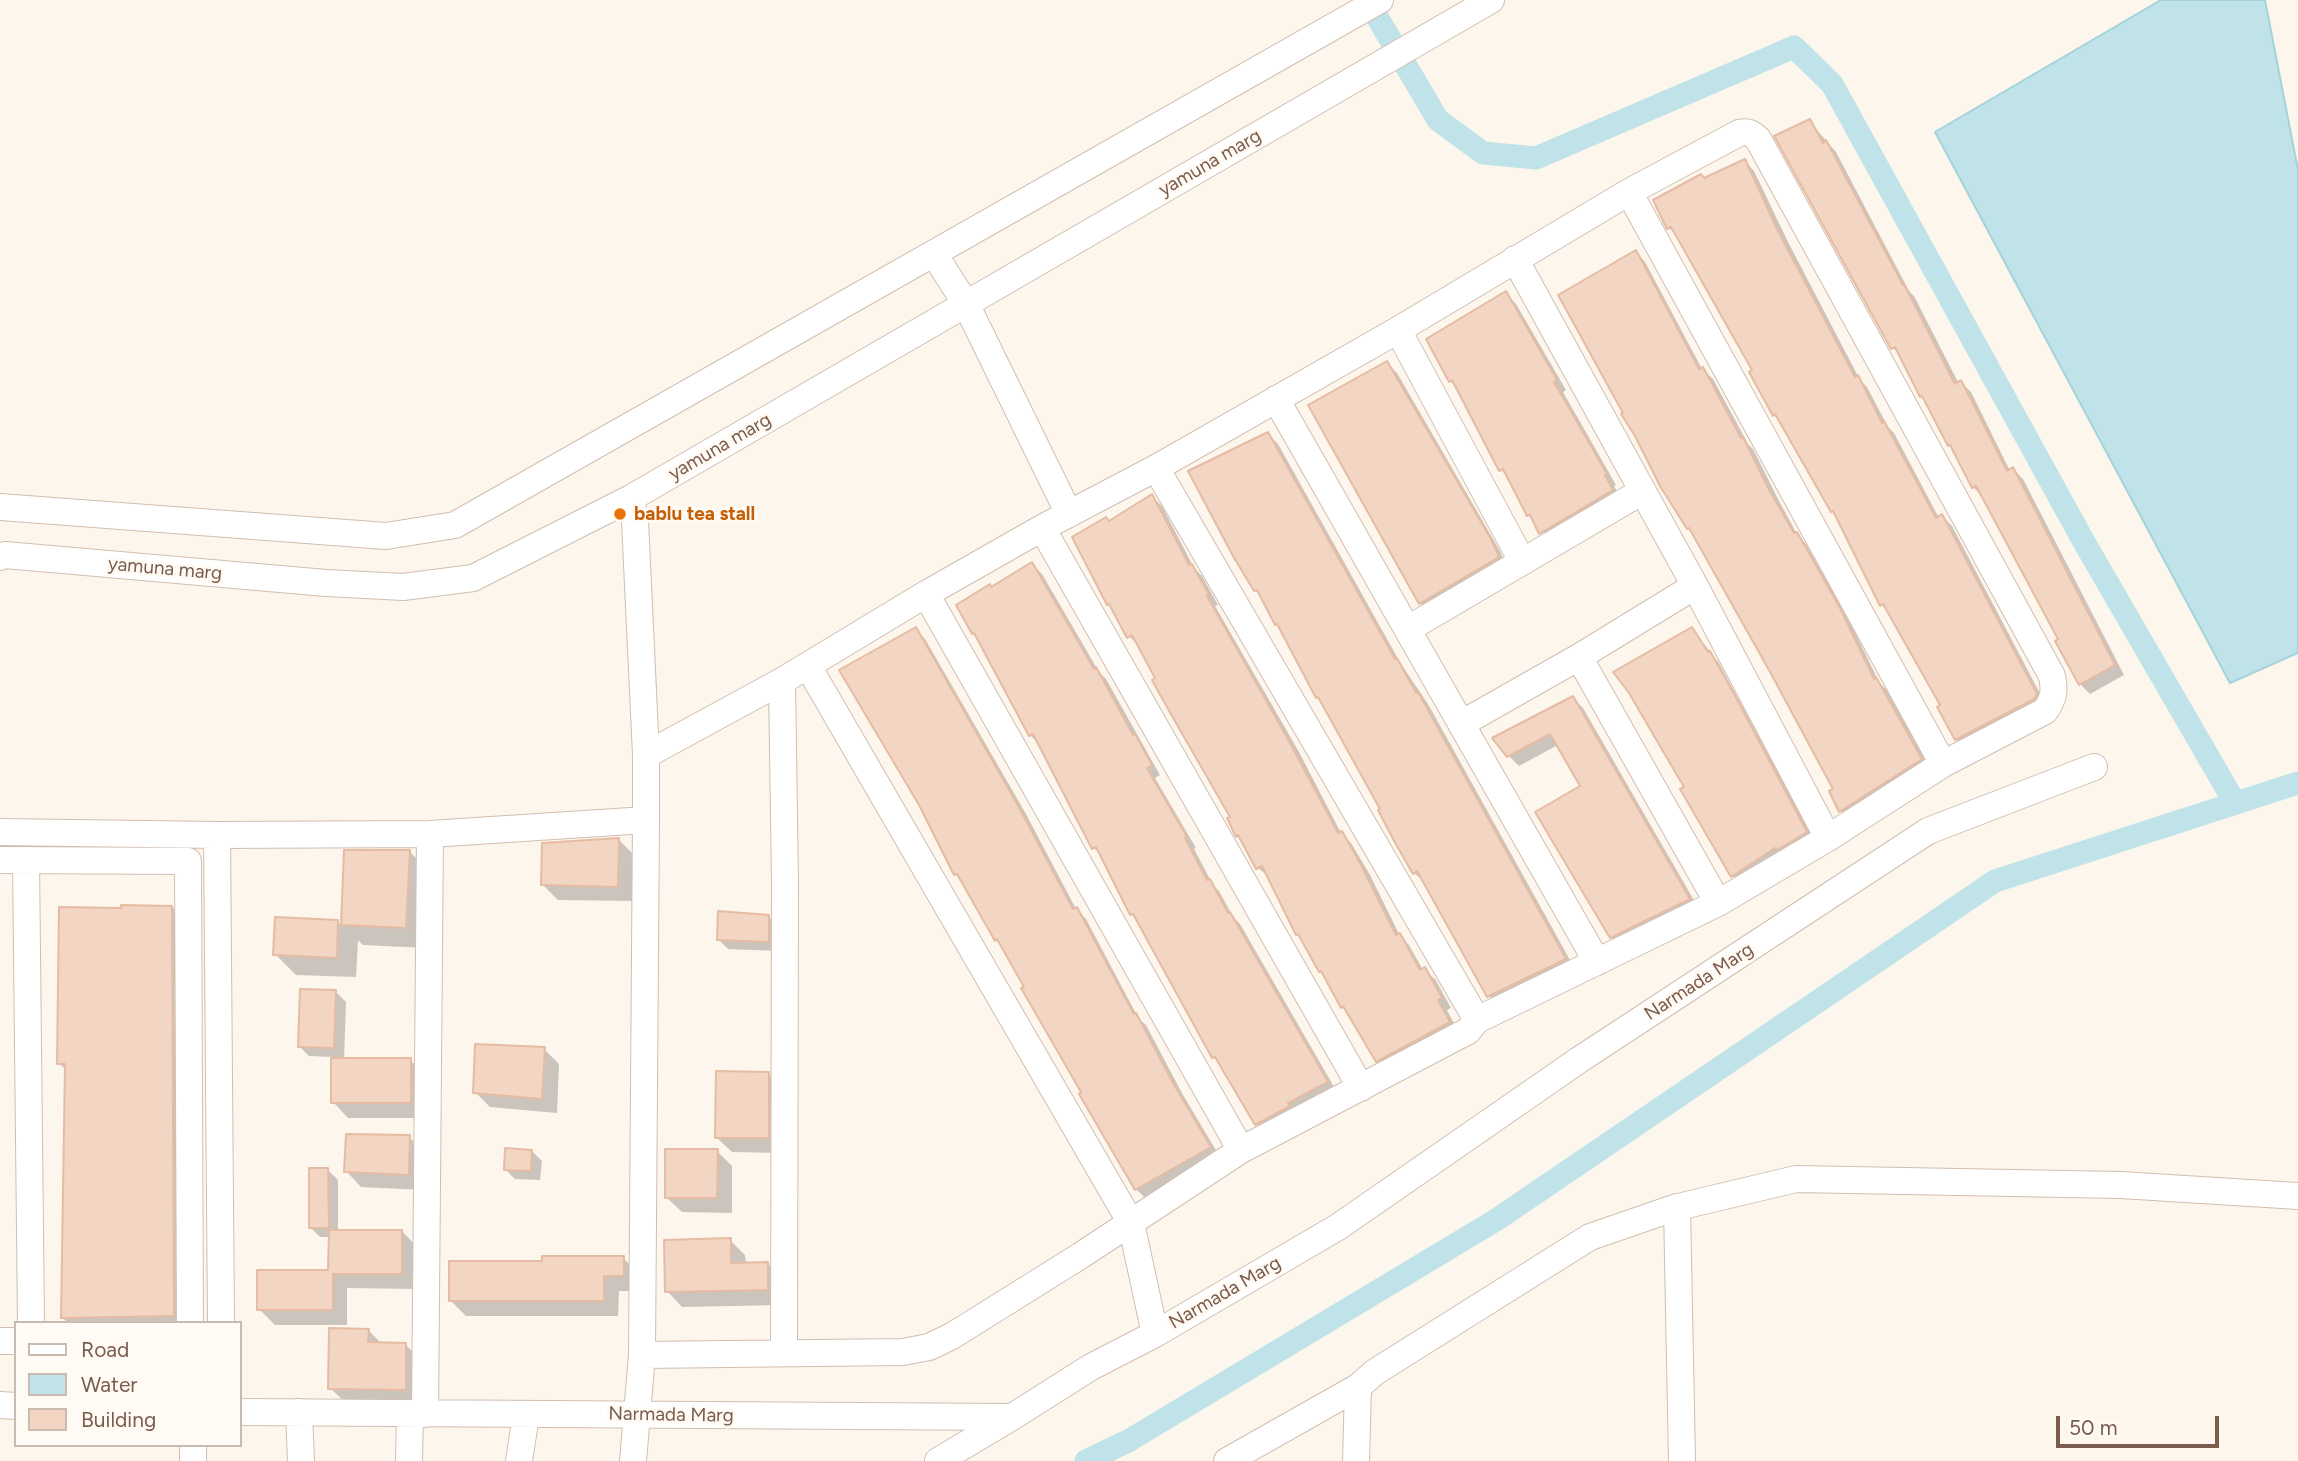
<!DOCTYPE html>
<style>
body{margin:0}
#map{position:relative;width:2298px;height:1461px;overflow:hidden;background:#fdf6ec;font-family:Figtree,sans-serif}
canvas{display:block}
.legend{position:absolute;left:14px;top:1321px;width:228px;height:126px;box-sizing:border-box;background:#fffaf3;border:2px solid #cabbb1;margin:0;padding:9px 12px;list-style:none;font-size:21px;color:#7a5c4d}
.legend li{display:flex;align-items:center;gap:14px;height:35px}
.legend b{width:35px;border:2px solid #cabbb1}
.scale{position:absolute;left:2056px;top:1416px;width:163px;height:32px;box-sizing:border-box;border:4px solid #7a5c4d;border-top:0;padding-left:9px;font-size:21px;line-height:24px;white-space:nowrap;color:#7a5c4d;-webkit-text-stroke:5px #fffaf3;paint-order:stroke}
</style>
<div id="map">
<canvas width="2298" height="1461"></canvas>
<ul class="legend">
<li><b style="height:9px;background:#fff"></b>Road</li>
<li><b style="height:19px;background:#bfe3e8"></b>Water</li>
<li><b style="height:19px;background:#f3d5c3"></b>Building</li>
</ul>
<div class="scale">50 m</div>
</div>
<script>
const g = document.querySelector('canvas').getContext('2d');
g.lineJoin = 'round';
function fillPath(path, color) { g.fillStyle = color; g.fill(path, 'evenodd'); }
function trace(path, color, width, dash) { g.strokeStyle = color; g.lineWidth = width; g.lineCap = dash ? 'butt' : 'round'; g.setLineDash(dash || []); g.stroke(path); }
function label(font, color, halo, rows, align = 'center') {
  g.font = font + ' Figtree,sans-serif'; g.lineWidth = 6; g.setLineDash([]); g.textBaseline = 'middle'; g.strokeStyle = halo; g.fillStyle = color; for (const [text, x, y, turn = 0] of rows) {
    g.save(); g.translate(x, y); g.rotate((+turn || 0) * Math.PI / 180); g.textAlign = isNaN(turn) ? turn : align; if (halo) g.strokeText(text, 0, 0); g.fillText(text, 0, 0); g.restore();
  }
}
const water = new Path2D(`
 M2161 0H2265L2298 170V653L2230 683 1935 132Z`);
fillPath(water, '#bfe3e8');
trace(water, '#a5d3da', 2);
fillPath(new Path2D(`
 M1809 121 1836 152 1909 291 1914 296 1959 384 1961 383 1971 392 2010 471 2013 469 2023 479 2124 675 2090 694 2080 684 2060 640 1983 497 1973 487 1902 357 1893 348Z
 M1745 161 1754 171 1787 240 1860 380 1867 387 1888 427 1894 433 1939 518 1942 516 1952 526 2046 705 1966 749 1956 739 1942 706 1889 612 1882 605 1838 517 1832 511 1782 423 1774 415 1752 372 1754 371 1679 238 1669 228 1705 180Z
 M1636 252 1645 262 1702 369 1713 379 1748 444 1753 449 1778 499 1798 536 1806 544 1849 620 1880 684 1886 689 1931 769 1850 821 1841 811 1831 792 1836 790 1694 533 1662 486 1623 415Z
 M1506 294 1516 304 1566 390 1563 392 1616 485 1614 486 1622 500 1551 542 1529 515 1510 479 1501 470 1459 390 1450 381Z
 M1387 363 1397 373 1500 551 1507 568 1430 613 1420 603 1310 406Z
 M1268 434 1278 444 1401 664 1428 704 1575 969 1499 1006 1489 996 1425 882 1414 873 1324 704 1317 697 1282 629 1256 590Z
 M1152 497 1162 506 1194 568 1202 576 1218 605 1215 606 1299 752 1341 833 1351 843 1370 875 1400 936 1409 945 1423 970 1435 979 1451 1008 1447 1010 1459 1033 1387 1070 1377 1060 1350 1015 1342 1007 1327 978 1320 971 1269 877 1258 868 1244 842 1237 836 1232 818 1157 679 1139 646 1129 636 1115 611 1109 604 1075 538 1109 522Z
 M1032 564 1042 574 1099 672 1106 679 1160 775 1155 778 1196 848 1194 849 1213 885 1219 891 1233 917 1240 924 1337 1092 1266 1134 1256 1124 1223 1067 1214 1057 1139 922 1131 914 1102 857 1094 848 1040 745 1030 735 980 640 973 633 992 589Z
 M915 629 925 639 1026 814 1076 909 1086 919 1124 991 1139 1019 1146 1025 1183 1095 1220 1157 1146 1199 1136 1189 1003 946 997 939 964 883 955 874Z
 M1692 629 1719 663 1816 842 1743 886 1733 876 1686 788 1630 692Z
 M1573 698 1583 708 1699 909 1621 947 1611 937 1582 787 1558 745 1519 766 1509 756Z
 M618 839 634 855 633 901 558 900 543 885Z
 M346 852H410L430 872 426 948 363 945 358 940 356 977 296 975 275 954 338 922 343 927Z
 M172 907 187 923 189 1323H68L62 1317 67 1071 59 1063Z
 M768 916 778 926V951L728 949 718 939Z
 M336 992 346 1002 344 1060H410L426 1075V1118H348L333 1102V1057L309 1056 299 1046Z
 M544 1049 559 1064 557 1113 490 1107 475 1092Z
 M768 1073 783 1089V1153L732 1152 716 1137Z
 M409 1137 424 1153 423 1190 361 1187 346 1171Z
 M532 1151 542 1161 540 1180 515 1179 505 1169Z
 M717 1151 732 1166V1213L682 1212 666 1197Z
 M328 1170 338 1180V1231H402L417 1247V1289L347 1288V1325H275L259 1309 330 1271 331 1237H320L310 1227Z
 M730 1240 745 1255 746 1265 768 1264 783 1279V1305L682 1307 667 1291Z
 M623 1258 639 1273V1291H619L618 1316H466L451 1301 544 1262Z
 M368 1330 382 1344 406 1345 421 1360V1404L346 1403 330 1388Z`), '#0003');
trace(new Path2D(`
 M1367 0 1438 120 1483 153 1536 158 1794 47 1832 84 2084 542 2235 803
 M1086 1461 1128 1441 1496 1220 1995 881 2298 783`), '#bfe3e8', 23);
const building = new Path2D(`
 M1810 119 1823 143 1826 140 1903 285 1904 284 1955 384 1961 380 2007 471 2013 467 2115 665 2079 685 2055 641 2058 639 1976 486 1972 488 1950 445 1948 446 1922 396 1920 397 1895 347 1891 349 1774 136Z
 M1745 159 1777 229 1855 377 1858 375 1882 423 1884 421 1936 518 1942 514 2037 694 2034 699 1955 740 1937 707 1940 705 1883 604 1880 606 1833 511 1831 512 1775 414 1773 416 1749 372 1752 370 1671 227 1667 229 1653 200 1701 174 1704 178Z
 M1636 250 1699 369 1703 367 1741 438 1743 437 1768 488 1794 533 1797 532 1840 608 1874 679 1876 677 1922 759 1839 812 1829 791 1833 789 1769 670 1689 528 1687 529 1660 486 1635 436 1621 414 1623 413 1558 295Z
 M1506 291 1557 380 1554 382 1607 474 1605 475 1613 490 1539 534 1530 515 1527 516 1503 469 1499 471 1452 380 1449 382 1426 339Z
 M1387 361 1491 539 1499 557 1419 604 1308 405Z
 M1268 432 1395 659 1397 658 1416 693 1418 692 1566 959 1487 997 1417 871 1413 874 1393 839 1378 810 1380 809 1318 697 1316 698 1277 624 1275 625 1257 590 1254 591 1233 556 1188 471Z
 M1152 494 1189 565 1192 564 1209 595 1207 596 1289 741 1338 833 1342 831 1360 863 1396 935 1400 933 1420 970 1425 967 1442 998 1438 1000 1450 1022 1376 1062 1343 1006 1341 1008 1321 971 1319 972 1298 934 1296 935 1262 866 1256 869 1238 835 1236 837 1227 818 1230 817 1168 709 1152 680 1155 678 1132 635 1127 638 1109 604 1107 605 1072 537 1106 517 1109 521Z
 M1032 562 1094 669 1096 667 1133 735 1135 734 1152 765 1147 768 1187 837 1185 838 1207 880 1210 879 1228 913 1230 912 1328 1082 1288 1103 1290 1106 1255 1125 1215 1057 1212 1058 1133 914 1130 915 1096 847 1092 849 1033 734 1029 736 974 633 972 634 956 605 990 584 991 587Z
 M916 627 1016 802 1073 909 1077 907 1115 979 1134 1014 1136 1013 1173 1083 1211 1147 1135 1190 1079 1094 1081 1092 1021 988 1024 987 997 939 995 941 957 874 954 875 919 805 839 670Z
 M1692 627 1708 652 1710 651 1733 692 1807 832 1777 850 1775 848 1731 877 1680 789 1684 787 1657 741 1629 693 1613 672Z
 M1573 696 1690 899 1610 938 1535 812 1580 786 1550 734 1507 757 1492 738Z
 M619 838 618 887 541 885 542 843Z
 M344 850H410L406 928 341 925Z
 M121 905 172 906 174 1316 61 1318 65 1064H57L59 907 121 908Z
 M718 911 769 915V942L717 940Z
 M275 917 338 920 337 958 273 955Z
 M300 989 336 990 334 1048 298 1047Z
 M475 1044 545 1047 542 1099 473 1093Z
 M331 1058H411V1103H331Z
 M716 1071 769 1072V1138H715Z
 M346 1134 410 1135 409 1175 344 1172Z
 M505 1148 532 1150 531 1171 504 1170Z
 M665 1149H718L717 1198H665Z
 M309 1168H328L329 1228H309Z
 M329 1230H402V1274H333V1310H257V1270H328Z
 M731 1238V1263L768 1262V1290L665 1292 664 1240Z
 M542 1256H624V1276H604V1301H449V1261H542Z
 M329 1328 369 1329 368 1342 406 1343V1390L328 1389Z`);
fillPath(building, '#f3d5c3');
trace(building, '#e6bba3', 2);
const minor = new Path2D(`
 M1629 192 1943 764
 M934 254 966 304 1069 514
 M1515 259 1695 586 1828 838
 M1398 330 1522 561
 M1276 399 1597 962
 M1156 468 1477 1020
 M631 498 635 521 646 755V820L642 1355 633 1461
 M0 507 386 536 455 525 1380 0
 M1042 528 1361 1088
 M0 557 5 555 326 583 403 587 473 578 631 498 1491 0
 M926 594 1241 1150
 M1408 629 1641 492
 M1579 657 1718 903
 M808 666 1131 1223 1155 1334
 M782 681 785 884 784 1352
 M1461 724 1579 657 1695 586
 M0 832 217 835 430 834 646 820
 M217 835 221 1323
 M0 860 188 861 190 1323
 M26 860 31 1323
 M1677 1207 1682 1461
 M0 1341H16
 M642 1355 903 1352 929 1347 952 1336 1080 1256 1241 1150 1468 1031 1477 1020 1718 903 1828 838 1943 764 2045 711C2054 698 2055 691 2052 676L1758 139C1751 133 1748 131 1739 133L1629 192 1398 330 1156 468 1042 528 926 594 782 681 646 755
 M0 1405 16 1406
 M240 1412 1012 1417 1091 1367 1155 1334 1338 1227 1579 1060 1928 831 2094 767
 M299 1412 301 1461
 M425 1414 430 834
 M193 1445V1461
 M409 1461 410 1414
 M519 1461 526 1415
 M938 1461 1012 1417
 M1227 1461 1358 1387 1375 1372 1590 1237 1674 1208 1796 1179 2121 1185 2298 1196
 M1356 1461 1358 1387`);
trace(minor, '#d1beb0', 28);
trace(minor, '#fff', 26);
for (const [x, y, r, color] of [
 [620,514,7,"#e8710a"]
]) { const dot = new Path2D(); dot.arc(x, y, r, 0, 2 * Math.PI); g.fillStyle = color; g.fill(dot); trace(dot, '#fffaf3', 2.5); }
label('19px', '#7a5c4d', '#fffaf3', [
 ["yamuna marg",1210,163,-30],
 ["yamuna marg",720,447,-30],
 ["yamuna marg",165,569,5],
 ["Narmada Marg",1699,982,-33],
 ["Narmada Marg",1225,1293,-30],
 ["Narmada Marg",671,1415,1]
]);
label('bold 19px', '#c56008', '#fffaf3', [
 ["bablu tea stall",634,514]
], 'left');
</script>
